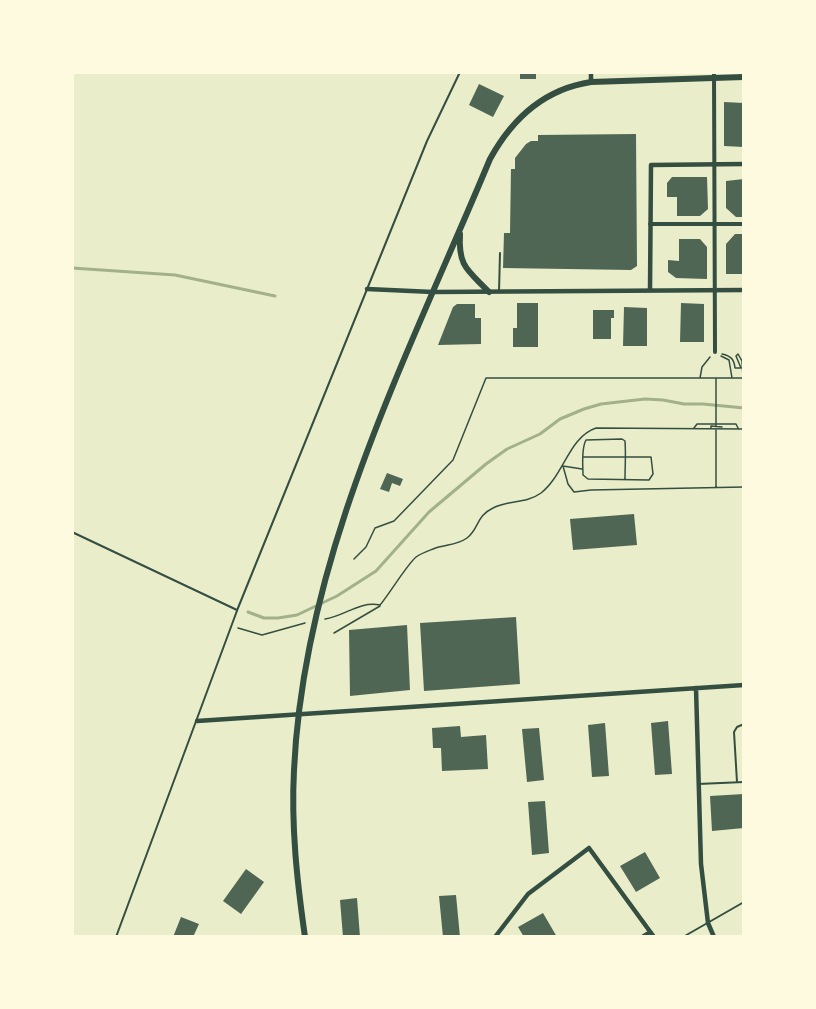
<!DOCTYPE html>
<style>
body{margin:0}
#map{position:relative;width:816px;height:1009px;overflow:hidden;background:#e9edc9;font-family:"Zilla Slab",serif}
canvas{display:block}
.frame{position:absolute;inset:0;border:74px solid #fefae0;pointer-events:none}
</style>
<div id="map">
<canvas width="816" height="1009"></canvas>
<div class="frame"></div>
</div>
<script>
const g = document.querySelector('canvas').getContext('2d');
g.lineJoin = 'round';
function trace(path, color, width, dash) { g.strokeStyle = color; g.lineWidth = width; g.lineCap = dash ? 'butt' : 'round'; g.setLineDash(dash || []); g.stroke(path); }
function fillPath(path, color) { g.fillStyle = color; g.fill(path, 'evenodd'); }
trace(new Path2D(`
 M72 268 175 275 275 296
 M248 612 264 618H278L297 615 337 596 376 571 429 512 486 464 507 449 540 434 560 419 584 409 601 404 645 399 663 400 684 404H703L744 408`), '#a3b18a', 3);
fillPath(new Path2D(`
 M520 72H536V79H520Z
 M479 84 504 96 493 117 469 105Z
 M724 102 744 103V147L724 146Z
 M636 134 637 266 631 270 503 268 504 233H510L511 169H515V158L526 144 531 141H538V135Z
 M672 177H707L708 209 700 216H677V197H667V183Z
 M744 179V217H736L726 208V181Z
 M735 234H744V274H726V244Z
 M679 239H700L707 247V279L676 278 668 272V260L679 261Z
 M517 303H538V347H513V328H517Z
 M681 303 704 304V342H680Z
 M457 304H475V318H481V344L438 345 453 307Z
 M624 307 647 308V346H623Z
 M593 310H614V318H611V339H593Z
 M387 473 403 479 400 486 392 483 389 492 380 489Z
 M634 514 637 545 573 550 570 519Z
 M516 617 520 684 424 691 420 623Z
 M407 625 410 690 350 696 349 630Z
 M668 721 672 774 655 775 651 723Z
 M605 723 609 776 592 777 588 725Z
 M460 726 461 737 486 735 488 769 442 771 441 748H433L432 728Z
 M539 728 544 780 527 782 522 729Z
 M744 794V828L712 831 710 796Z
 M545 801 549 853 532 855 528 802Z
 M645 852 660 878 636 892 620 866Z
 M246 869 264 882 241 914 223 901Z
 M456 895 460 937H443L439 896Z
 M357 898 360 937H343L340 900Z
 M543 913 557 937H524L518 927Z
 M181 917 199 924 193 937H173Z`), '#4f6655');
trace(new Path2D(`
 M722 354C731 356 734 359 735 368H741L736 356 738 354 742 361 743 377
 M721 356 729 360 732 378
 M700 378 702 367 710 357
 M716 426V379
 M694 428 697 424H736L738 428
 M711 428V426L722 427
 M716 430V487
 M583 457H651L653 474 649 480 588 479 583 475C583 465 581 449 586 440L622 439 625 441C626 454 625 467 625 479
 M582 469 563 466 568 484 574 492 591 490 744 487
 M354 559 366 547 375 528 394 521 453 460 486 378H744
 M325 619C345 616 359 601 380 605 390 593 406 566 416 557 420 554 428 551 433 549 444 544 456 546 467 538 479 529 476 516 493 508 508 500 526 504 541 493 564 475 569 437 596 428L744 429
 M238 628 262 635 305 623
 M334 633 380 606`), '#344e41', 1.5);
trace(new Path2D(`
 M499 292 500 253
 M72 532 237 610
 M737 782 734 732 737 727 744 724
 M698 784 744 782
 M116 937 238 608 427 141 460 72
 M683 937 744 902`), '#344e41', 2);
trace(new Path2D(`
 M714 72 715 352
 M650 224H744
 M642 937 650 932`), '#344e41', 4);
trace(new Path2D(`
 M591 72V82
 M367 289 433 292 744 290
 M650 290 651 165 744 164
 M696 688 701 864 708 923 714 937
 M197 721 744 685
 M495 937 528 894 589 848 654 937`), '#344e41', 4.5);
trace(new Path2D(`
 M460 234C458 267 468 270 489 292
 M305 937C297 881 291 826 294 770 304 553 408 356 490 159 512 119 545 89 591 82L744 77`), '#344e41', 6);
</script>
